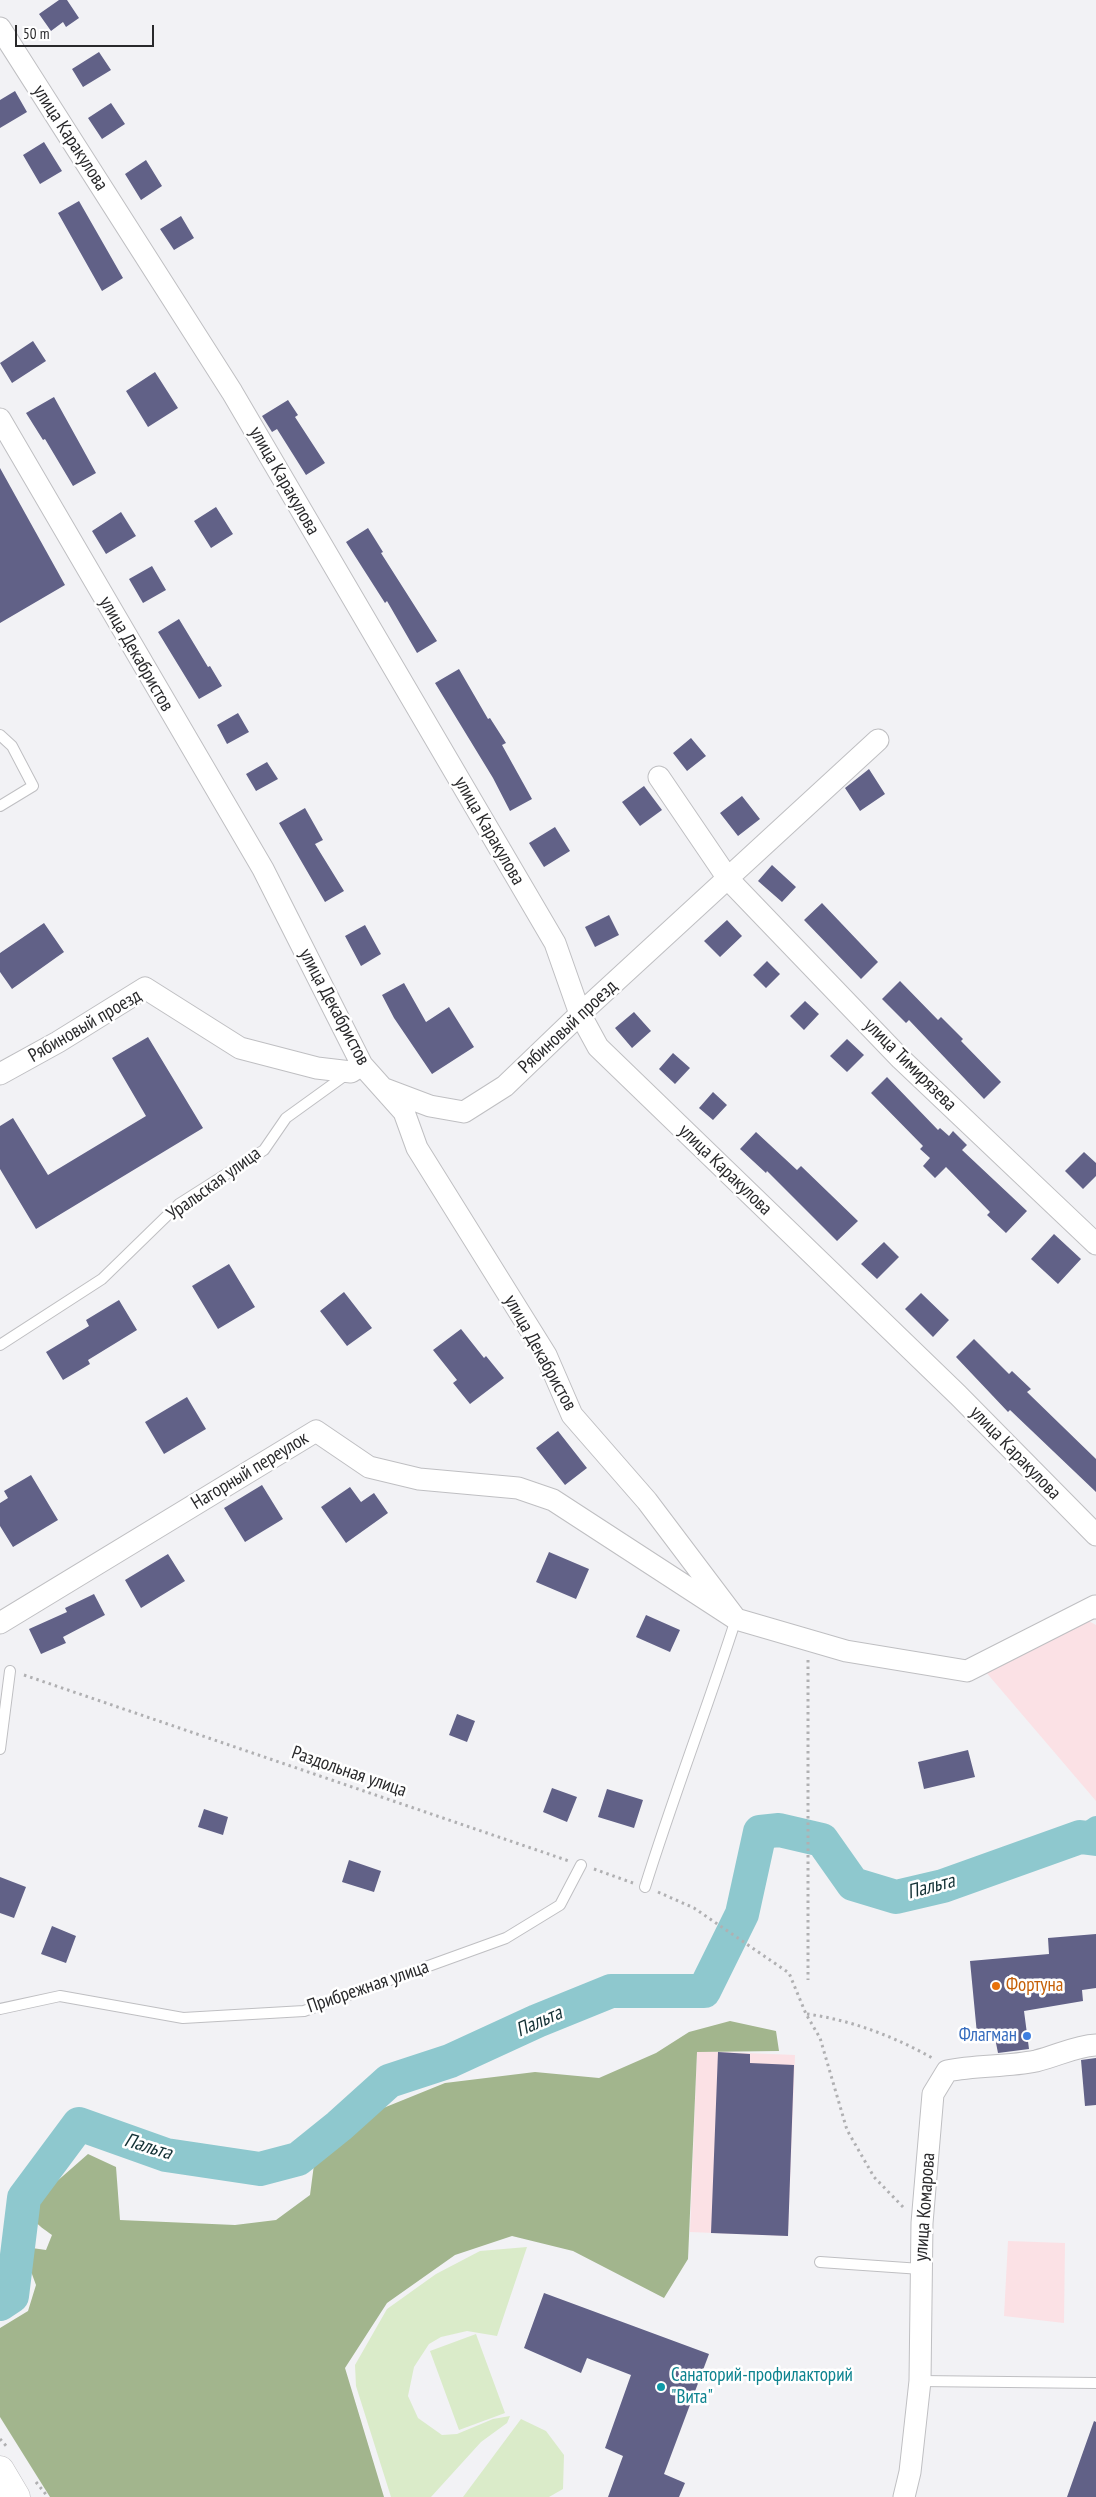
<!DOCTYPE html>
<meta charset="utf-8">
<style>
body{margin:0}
#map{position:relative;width:1096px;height:2497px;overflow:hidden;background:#f2f2f5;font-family:"PT Sans Narrow",sans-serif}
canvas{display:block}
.scale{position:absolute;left:15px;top:25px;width:139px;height:22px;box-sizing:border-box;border:2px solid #29292b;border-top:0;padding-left:6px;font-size:15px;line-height:18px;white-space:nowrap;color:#29292b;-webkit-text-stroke:4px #fff;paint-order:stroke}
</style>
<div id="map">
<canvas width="1096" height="2497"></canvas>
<div class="scale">50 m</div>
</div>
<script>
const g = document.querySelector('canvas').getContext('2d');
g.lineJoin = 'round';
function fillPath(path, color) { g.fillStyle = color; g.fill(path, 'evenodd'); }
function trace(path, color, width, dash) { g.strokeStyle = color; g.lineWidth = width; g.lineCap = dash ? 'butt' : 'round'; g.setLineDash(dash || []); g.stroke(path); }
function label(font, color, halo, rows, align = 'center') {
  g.font = font + ' "PT Sans Narrow",sans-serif'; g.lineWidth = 5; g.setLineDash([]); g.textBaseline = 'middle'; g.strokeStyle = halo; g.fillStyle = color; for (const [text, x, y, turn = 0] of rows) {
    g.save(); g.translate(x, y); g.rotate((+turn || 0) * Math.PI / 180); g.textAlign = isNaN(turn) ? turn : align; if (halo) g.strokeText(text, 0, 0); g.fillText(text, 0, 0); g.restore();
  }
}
fillPath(new Path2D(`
 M1083 1618 1096 1625V1801L985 1671Z
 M697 2051 795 2055 788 2236 690 2232Z
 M1008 2241 1065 2243 1064 2323 1004 2316Z`), '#fbe1e5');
fillPath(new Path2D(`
 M527 2247 497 2336 467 2331 441 2337 429 2344 414 2367 408 2396 418 2418 442 2435 457 2434 493 2419 510 2416 507 2423 481 2442 431 2497H391L356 2386 355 2365 387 2309 436 2274 480 2251Z
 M476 2334 505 2413 459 2430 430 2351Z
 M521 2419 546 2431 564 2455 563 2489 549 2497H463Z`), '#daebc9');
fillPath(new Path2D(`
 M730 2021 776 2031 779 2051 697 2052 688 2259 664 2298 573 2251 512 2236 455 2255 387 2303 345 2368 384 2497H50L0 2417V2328L28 2311 36 2285 29 2266 32 2248 46 2250 52 2235C37 2224 26 2218 30 2198L47 2190 88 2154 116 2167 120 2220 235 2225 276 2220 310 2195 315 2157 371 2113 445 2083 535 2072 599 2078 656 2053 689 2032Z`), '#a2b58d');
trace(new Path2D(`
 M1080 1837 1096 1826`), '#8ec8ce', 20);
trace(new Path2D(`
 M0 2304 12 2296 24 2198 79 2124 166 2155 260 2169 298 2159 339 2126 389 2081 450 2061 537 2021 611 1991H704L742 1914 760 1832 779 1830 822 1840 853 1884 896 1897 943 1886 1080 1837 1096 1839`), '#8ec8ce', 34);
fillPath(new Path2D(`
 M59 0H67L79 18 66 27 63 22 51 31 39 14Z
 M99 52 111 70 83 87 72 69Z
 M15 91 27 112 0 128V100Z
 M111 103 125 124 102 139 88 118Z
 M44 142 62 171 40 184 23 155Z
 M146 160 162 186 141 200 125 174Z
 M79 201 123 278 102 291 58 213Z
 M181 216 194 238 174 250 160 229Z
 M33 341 46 361 12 383 0 363Z
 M155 372 178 408 148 427 126 391Z
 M54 397 96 473 73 486 45 439 43 440 26 413Z
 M288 400 298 415 295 417 325 463 306 475 277 429 272 432 262 416Z
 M0 468 65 585 0 623Z
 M216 507 233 534 211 548 194 521Z
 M121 512 136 536 106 554 92 531Z
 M368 528 383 552 381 553 437 641 417 653 387 601 385 603 346 542Z
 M152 566 166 590 143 603 129 579Z
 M179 619 208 667 210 666 222 686 199 699 158 632Z
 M459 669 488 719 490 718 506 743 502 745 532 799 510 811 493 778 435 683Z
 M238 713 249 732 227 744 217 725Z
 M691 738 706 756 687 771 673 753Z
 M267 762 278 779 256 791 246 774Z
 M869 769 885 794 860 811 845 788Z
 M644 786 662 810 640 826 622 802Z
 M742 796 760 819 738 836 720 813Z
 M305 808 323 840 315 844 344 891 325 902 279 823Z
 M555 827 570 851 544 867 529 843Z
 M772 865 796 887 782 902 758 881Z
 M822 903 878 962 861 979 804 920Z
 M609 915 619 935 595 947 585 927Z
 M727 920 742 936 720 957 704 941Z
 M44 923 64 952 12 989 0 972V953Z
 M365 925 381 954 361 966 345 936Z
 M767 961 780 974 766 988 753 975Z
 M900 981 938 1020 941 1017 963 1039 961 1041 1001 1082 984 1099 909 1020 906 1023 882 999Z
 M404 983 426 1022 449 1007 474 1047 432 1074 394 1018 382 995Z
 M805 1001 819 1014 804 1030 790 1016Z
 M634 1012 651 1031 632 1048 615 1028Z
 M148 1037 203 1128 36 1229 0 1169V1126L13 1118 48 1175 146 1116 112 1058Z
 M847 1039 864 1055 847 1072 830 1056Z
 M673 1053 690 1068 675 1084 659 1069Z
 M887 1077 938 1130 940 1128 949 1136 953 1131 967 1145 962 1150 1027 1211 1006 1233 987 1215 990 1212 946 1167 935 1178 923 1166 930 1158 920 1149 923 1146 871 1093Z
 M713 1092 727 1105 713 1120 699 1108Z
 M756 1132 797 1170 801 1166 858 1221 837 1241 767 1171 766 1173 740 1149Z
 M1084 1152 1096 1163V1176L1083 1189 1065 1171Z
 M1054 1234 1081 1259 1058 1284 1031 1259Z
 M884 1242 899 1257 877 1279 861 1264Z
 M229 1264 255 1307 218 1329 192 1286Z
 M344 1292 372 1328 347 1346 320 1311Z
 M921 1293 949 1320 933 1337 905 1309Z
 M119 1300 137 1330 88 1360 90 1364 63 1380 46 1352 89 1326 86 1320Z
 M461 1329 484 1358 486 1356 504 1378 470 1404 453 1383 457 1380 433 1350Z
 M974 1339 1009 1374 1012 1371 1031 1389 1027 1392 1096 1459V1492L1010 1410 1008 1412 956 1357Z
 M187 1397 206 1429 164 1454 145 1422Z
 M558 1431 587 1468 565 1485 536 1448Z
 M31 1475 58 1520 13 1547 0 1526V1503L8 1498 4 1491Z
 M262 1485 283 1519 245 1542 224 1508Z
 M350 1487 361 1502 374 1493 388 1513 346 1543 321 1507Z
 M549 1552 589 1569 576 1599 536 1582Z
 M168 1554 185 1581 141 1608 125 1580Z
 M94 1594 105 1615 63 1637 66 1643 41 1654 29 1629 67 1612 65 1608Z
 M646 1615 680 1630 670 1652 636 1637Z
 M457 1714 475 1721 467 1742 449 1735Z
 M968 1750 975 1777 924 1789 918 1762Z
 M552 1788 577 1797 567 1822 543 1812Z
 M607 1789 643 1800 634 1828 598 1817Z
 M204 1809 228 1817 223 1835 198 1827Z
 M349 1860 381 1871 374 1892 342 1882Z
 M0 1877 26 1887 14 1918 0 1913Z
 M52 1926 76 1936 66 1963 41 1954Z
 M1096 1934V1988L1082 1990 1083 2001 1024 2011 1029 2049 998 2053 994 2033 977 2034 970 1961 1049 1954 1048 1938Z
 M718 2052 750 2054V2063L794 2065 788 2236 711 2233Z
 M1096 2058V2105L1085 2106 1081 2060Z
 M544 2293 709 2354 664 2474 685 2483 679 2497H608L623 2456 605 2448 631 2375 587 2358 581 2373 524 2348Z
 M1094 2421 1096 2422V2497H1067Z`), '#616187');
const service = new Path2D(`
 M0 735 12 746 33 786 0 806
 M0 1345 102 1279 179 1204 264 1150 286 1118 347 1074
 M0 1749 10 1671
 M645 1887C673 1797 707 1709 736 1619
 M0 2009 60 1996 183 2018 304 2011 506 1938 560 1905 581 1865
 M820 2262 921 2269
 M920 2381 1096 2383`);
const minor = new Path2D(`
 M0 28 232 392 555 943 580 1014 598 1047 958 1395 1096 1535
 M0 419 263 869 362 1065 404 1112 417 1148 546 1355 572 1415 647 1501 736 1619
 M659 777 729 880 901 1059 1096 1244
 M0 1074 58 1042 145 988 240 1048 317 1068 351 1072 362 1065
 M385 1089 430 1106 464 1112 505 1086 580 1014 878 740
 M0 1623 316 1431 369 1467 419 1479 518 1488 553 1500 736 1619 846 1651 967 1671 1095 1606 1096 1608
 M904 2497 910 2472 920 2381 922 2223 933 2094 947 2071C976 2065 1007 2067 1036 2061 1057 2056 1075 2046 1096 2045`);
const secondary = new Path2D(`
 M0 2470 16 2497`);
trace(service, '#bfbfc2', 12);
trace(minor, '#bfbfc2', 23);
trace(secondary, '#bfbfc2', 29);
trace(new Path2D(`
 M808 1660V1980
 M24 1675 569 1861
 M594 1869 633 1883
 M658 1892 694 1908 789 1973 806 2014 820 2038 847 2130 874 2177 904 2208
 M807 2014C851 2020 896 2037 934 2059
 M0 2439 8 2448
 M36 2482 48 2497`), '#b0b0b2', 3, [2.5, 4]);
trace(service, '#fff', 10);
trace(minor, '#fff', 21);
trace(secondary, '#fff', 28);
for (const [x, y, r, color] of [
 [996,1986,5,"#e8710a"],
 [1027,2036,5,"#3f7fe0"],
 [661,2387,5,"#0f9aa8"]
]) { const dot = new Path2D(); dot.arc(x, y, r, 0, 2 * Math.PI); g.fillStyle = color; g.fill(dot); trace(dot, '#fff', 2); }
label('19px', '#29292b', '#fff', [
 ["улица Каракулова",70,138,57],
 ["улица Каракулова",284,481,60],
 ["улица Декабристов",136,654,60],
 ["улица Каракулова",489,831,60],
 ["улица Декабристов",334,1007,62],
 ["Рябиновый проезд",85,1026,-30],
 ["Рябиновый проезд",568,1027,-43],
 ["улица Тимирязева",910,1065,45],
 ["улица Каракулова",725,1170,44],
 ["Уральская улица",214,1184,-36],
 ["улица Декабристов",540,1353,61],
 ["улица Каракулова",1015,1453,46],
 ["Нагорный переулок",250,1471,-31],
 ["Раздольная улица",349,1772,19],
 ["Прибрежная улица",368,1987,-19],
 ["улица Комарова",925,2207,-86]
]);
label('19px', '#c56008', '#fff', [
 ["Фортуна",1006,1986]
], 'left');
label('19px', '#366cbe', '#fff', [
 ["Флагман",1017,2036]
], 'right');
label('19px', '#0d838f', '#fff', [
 ["Санаторий-профилакторий",671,2376],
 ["\"Вита\"",671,2398]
], 'left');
label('italic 20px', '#143135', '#fff', [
 ["Пальта",931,1887,-15],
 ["Пальта",539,2022,-24],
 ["Пальта",148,2147,17]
]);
</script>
